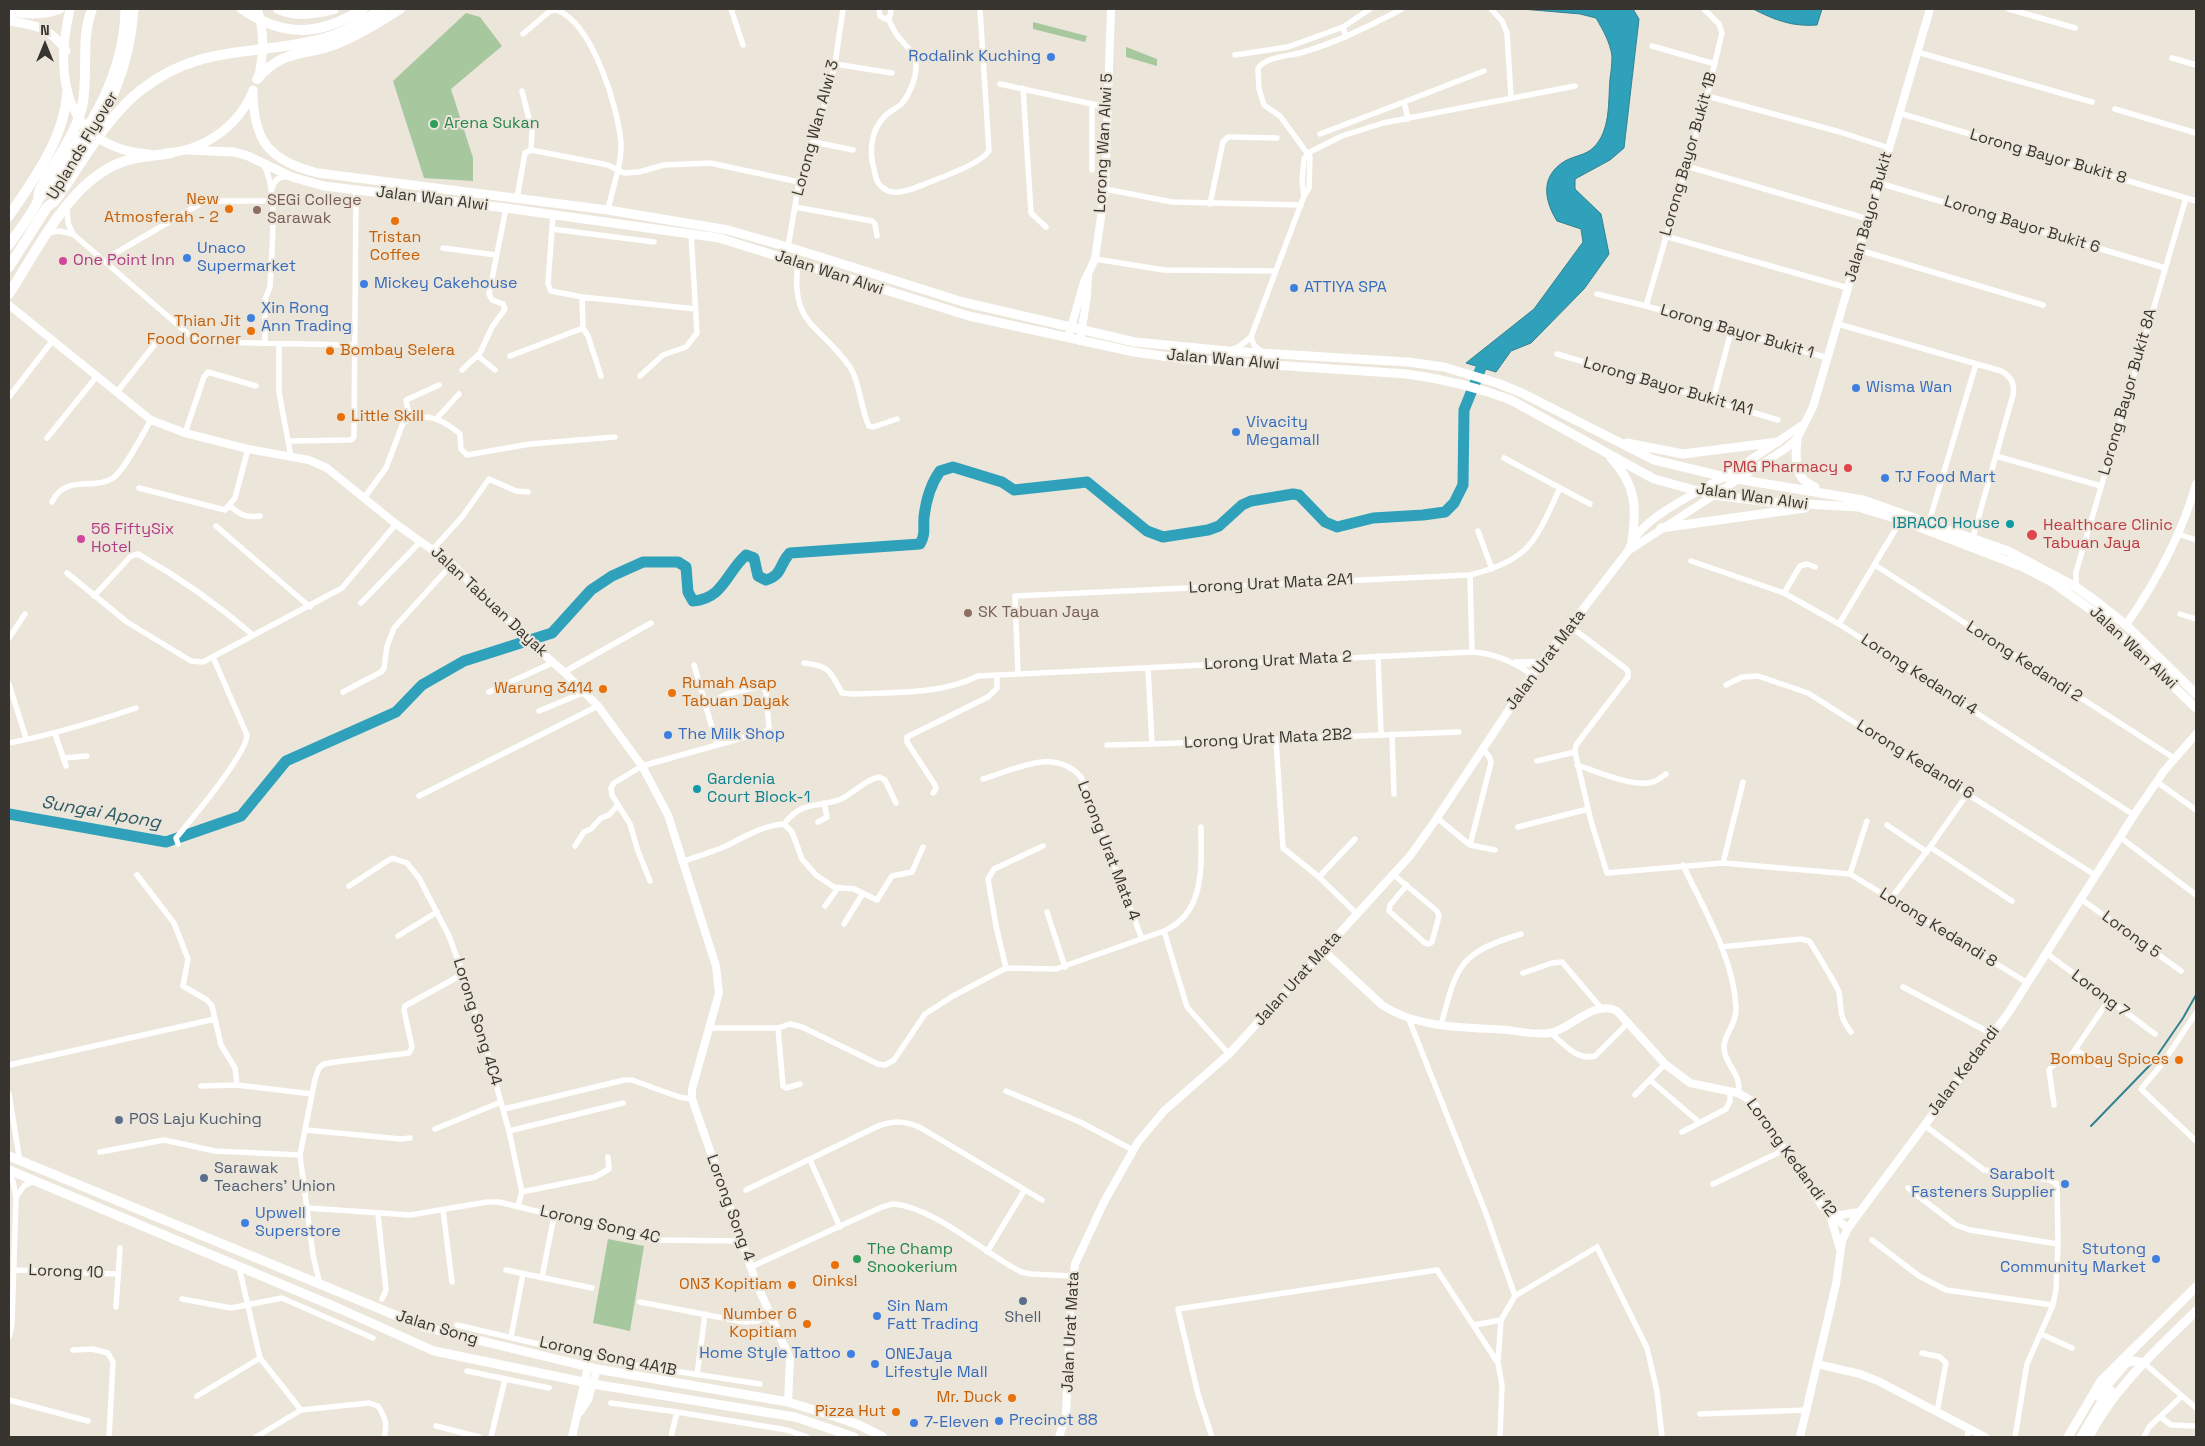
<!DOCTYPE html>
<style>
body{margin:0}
#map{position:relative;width:2205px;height:1446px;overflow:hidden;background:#ece5d9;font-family:"Space Grotesk",sans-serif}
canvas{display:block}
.frame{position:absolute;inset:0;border:10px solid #383530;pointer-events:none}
.north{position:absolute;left:20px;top:20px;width:50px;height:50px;-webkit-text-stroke:4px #ece5d9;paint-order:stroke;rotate:0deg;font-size:14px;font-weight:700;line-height:20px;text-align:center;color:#383530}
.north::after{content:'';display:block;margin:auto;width:18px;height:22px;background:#383530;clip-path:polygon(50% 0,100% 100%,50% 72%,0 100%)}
</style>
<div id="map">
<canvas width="2205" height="1446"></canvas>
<div class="frame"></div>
<div class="north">N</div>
</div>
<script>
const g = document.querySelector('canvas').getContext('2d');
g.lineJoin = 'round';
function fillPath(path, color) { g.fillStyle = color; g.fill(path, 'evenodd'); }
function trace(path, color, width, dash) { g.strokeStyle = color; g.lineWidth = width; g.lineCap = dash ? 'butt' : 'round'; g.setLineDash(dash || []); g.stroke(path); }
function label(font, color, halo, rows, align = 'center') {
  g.font = font + ' "Space Grotesk",sans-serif'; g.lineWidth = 4; g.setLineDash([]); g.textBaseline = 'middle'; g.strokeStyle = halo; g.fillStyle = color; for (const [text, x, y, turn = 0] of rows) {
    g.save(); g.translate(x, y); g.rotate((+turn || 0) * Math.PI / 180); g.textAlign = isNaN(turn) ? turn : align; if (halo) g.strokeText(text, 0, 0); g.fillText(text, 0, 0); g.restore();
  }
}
fillPath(new Path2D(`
 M466 13 480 17 502 46 451 89 473 158V181L424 178 393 81Z
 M1033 22 1087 36 1085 42 1033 29Z
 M1126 47 1157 59V66L1126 57Z
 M608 1239 644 1246 630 1331 593 1323Z`), '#a7c79f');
const water = new Path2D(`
 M1522 9H1633L1639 19 1624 148 1610 160 1575 179V189L1601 214 1609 254 1584 289 1531 343 1511 351 1496 372 1466 363 1534 309 1583 242 1581 229 1557 221C1544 200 1540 176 1565 161 1574 156 1586 155 1593 148 1611 131 1608 102 1610 79 1611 72 1612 64 1612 56 1610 42 1603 30 1596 18L1580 14Z
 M1753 9H1822L1817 25C1792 27 1775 20 1753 9Z`);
fillPath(water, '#2fa1ba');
trace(water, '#328191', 1);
trace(new Path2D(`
 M2091 1126 2152 1063 2183 1018 2196 995`), '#328191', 2);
trace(new Path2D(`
 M9 814 166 842 241 816 286 761 396 712 422 685 464 661 552 633 591 590 612 576 643 562H678L686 567 688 592 693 601C723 599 726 573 746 555L754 558 758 576 766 580C783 575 779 564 790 553L920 544C926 534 923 528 924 517 926 500 930 485 940 471L953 467 1002 482 1014 490 1087 482 1147 531 1163 537 1208 530 1219 526 1242 505 1251 501 1293 494 1299 495 1325 522 1337 527 1373 518 1423 515 1445 512 1454 503 1463 485 1464 410 1485 358 1489 355`), '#2fa1ba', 11);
trace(new Path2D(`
 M731 9 743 45
 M879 9 880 16 885 19 890 16 891 9
 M1491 9 1502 21 1507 33 1511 97
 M2009 9 2075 28
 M888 18C891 24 893 30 897 35 904 45 917 53 916 67 916 78 910 93 903 102 899 108 890 110 885 116 872 129 869 148 873 165 875 171 875 179 879 184 891 199 910 190 925 184 941 177 979 165 989 151L980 9
 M1343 27 1370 9
 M523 34 550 11 557 10C593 24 618 107 621 143 622 164 612 189 608 210
 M1652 46 1715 64
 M1917 52 2092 102
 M1235 55 1288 47 1343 27 1346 37
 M2172 58 2196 65
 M835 64 892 73
 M1000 84 1106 107
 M1023 88 1031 213 1046 227
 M522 91 532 131 531 150
 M1707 96 1840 132 1889 148
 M1404 102 1484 71
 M2115 109 2196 133
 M1899 113 2196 201
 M1320 134 1404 102 1408 119
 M814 142 853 150
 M263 164C279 188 271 257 270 287L265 299V343
 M1686 166 1868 219
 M1092 170V104
 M1879 183 2165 268
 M272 189C274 180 280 176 289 177
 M1105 189 1172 202 1301 205
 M1304 196 1302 181 1304 159 1308 153 1342 136 1383 123 1575 86
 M517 198 525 153 531 150 608 165 624 173 639 172 664 165 710 163 799 182
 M1210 204 1223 142 1228 137H1234L1277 138
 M795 207 872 221 875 224 877 236
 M67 209 68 223 73 234 194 339 204 342 354 345
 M553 215 548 284 551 291 582 297 696 309
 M552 229 654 242
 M48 233 59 231 73 234
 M1665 236 1848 288
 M788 247 799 182 822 115 835 64 843 9
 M443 248 496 255
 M1859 250 2043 305
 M1095 259 1164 270 1275 271
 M798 262C790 326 819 323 850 367 861 384 860 408 869 426L873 427 897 419
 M107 263 114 254 205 201H272
 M1597 294 1646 306 1828 358
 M582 297 583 328 588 336 601 376
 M1646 306 1707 96 1722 33 1719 24 1704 9
 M1838 324 2001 371C2011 376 2015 384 2013 395L1973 537
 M1251 337 1254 345 1263 353
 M279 344V392L291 457
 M1231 350 1240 346 1251 337 1304 196 1309 188 1310 157 1280 116 1264 105 1259 89 1258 69C1264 57 1288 56 1300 53 1336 43 1369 26 1402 9
 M1557 354 1778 420
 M478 356 495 370
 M510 356 583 328
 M462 370 480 353 492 327 505 309 503 304 492 300 489 294 506 208
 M640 376 663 355 686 347 697 333 691 233
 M117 392 155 344
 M9 397 53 340
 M1713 400 1731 331
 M437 418 459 394
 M410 420 406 400 439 385
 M185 433 204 377 208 372 256 386
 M47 438 97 376
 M289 441 351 440 354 437 356 190
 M1996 456 2101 486
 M1504 458 1590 504
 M139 488 225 510 235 498 248 449
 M364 498 386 468 403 423C424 410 444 420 460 434L461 449 467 455 530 444 615 437
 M52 502C66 473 94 491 113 478 125 470 143 433 151 420
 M230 506C240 515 247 518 260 516
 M1929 522 1976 364
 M216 526 310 607
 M1478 531 1492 569
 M2178 534 2196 540
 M433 549 462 517 489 479 516 491 528 492
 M1691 561 1784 593 1839 624 2134 815
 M1875 565 2174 758
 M67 573 127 622 191 661 203 662 342 588 396 524
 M1470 575 1472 652
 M2076 587V572L2079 562 2186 198
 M1784 593 1800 566 1807 564 1815 567
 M94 596 131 556 138 554C180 578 217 604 253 635
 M361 603 421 541
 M2180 614 2196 619
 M1839 624 1901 520
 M1571 627 1625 668 1628 671V677L1576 745 1575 752 1591 821 1607 873 1723 863 1850 874 2026 982
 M9 638 25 614
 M1378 656 1381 733
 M804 663C830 666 830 671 842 693L853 694C895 692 940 695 978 676L1472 652C1494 653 1514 662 1532 675
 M694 665 717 745
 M1148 668 1152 744 1459 732
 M564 672 651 623
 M1018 673 1015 596 1470 575C1531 560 1535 541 1560 488
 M9 684 26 738
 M1726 685 1742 677 1758 676 1808 693 2095 875
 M343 692 381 672 384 668 387 646 394 628 452 564
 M489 692 554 662
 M539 711 585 692
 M55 734 66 766
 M1392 734 1394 794
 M1276 740 1283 848 1319 877 1357 914
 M9 743C52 735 94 722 136 708
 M1107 745 1152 744
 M64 758 87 756
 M1537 761 1575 752
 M1577 765C1596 771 1633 788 1653 782 1657 781 1662 777 1666 774
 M983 779C1016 769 1054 747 1081 777L1142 939
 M2157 782 2196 810
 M933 793 936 789 935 785 907 742V737L988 697 997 688V675
 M1968 793 1930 847 2012 901
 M419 796 598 706
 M1437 818 1470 845 1495 850
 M818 822 827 817 824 803
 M784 824C804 799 817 809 841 799 854 793 864 780 879 777L885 780 896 803
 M1887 825 1927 852
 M1518 827 1588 809
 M2120 837 2196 895
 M178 844 176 838C191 820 247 754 247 735L213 657
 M1470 845 1491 763 1490 758 1483 749
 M575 846 584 832 591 829 601 818 609 815 618 805
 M681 862C696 857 712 852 726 846 744 837 764 825 784 824L792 832 802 859 816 875 834 887 854 889 877 900 892 876 912 872 923 847
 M1723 863 1743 782
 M1683 865C1704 910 1734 958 1736 1008 1737 1024 1724 1033 1724 1047 1724 1065 1743 1075 1738 1093
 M1850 874 1867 821
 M137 875 174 923 188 959 183 986 207 1000 212 1006 221 1045 235 1068 237 1085
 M1394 875 1437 911 1439 916 1432 942 1429 944 1425 943 1389 911 1390 905 1407 885
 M1319 877 1355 839
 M650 881 638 851 630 824 612 795 611 788 614 783 642 766 767 731 769 728 766 691 761 686 727 694 706 705
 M349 886 392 858 407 863 419 878 449 936 463 974 478 1020 509 1131 522 1192 518 1206
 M2081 899 2181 971
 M1890 900 1930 847
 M825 906 838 888
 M1047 912 1065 967
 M844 924 863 893
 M1164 931C1206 913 1201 865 1201 827
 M398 936 437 912
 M1721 947 1801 939 1809 941C1813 946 1838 988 1839 992 1842 1010 1838 1015 1851 1032
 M2046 953 2155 1034
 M1006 968 996 926 988 879 994 869 1043 846
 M1523 973 1552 963 1562 962 1601 1008
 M1903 987 1992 1034
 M2196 1013 2162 1064 2141 1089 2196 1141
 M1408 1017 1485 1211 1515 1296
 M1441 1025C1457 965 1459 953 1521 934
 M708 1028H778L783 1086 786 1088 800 1084
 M778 1028 790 1024 802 1027 878 1064 885 1065 894 1060 925 1014 953 996 1006 968 1056 969 1164 931 1187 1007 1229 1054
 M1551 1033C1564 1044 1577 1061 1595 1056L1629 1022
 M2076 1050 2098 1065
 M9 1065 215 1019
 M1650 1080 1699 1122
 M201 1086 237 1085 312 1094
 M1006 1091 1080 1122 1133 1150
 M9 1094 20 1162
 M1635 1095 1665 1064
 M2054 1105 2049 1070 2053 1065 2068 1060 2108 1001
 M504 1109 624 1080H632L679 1097 692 1099
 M1924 1125 1984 1170 2050 1180 2057 1184 2058 1244 2056 1290 2053 1305 2027 1364 2015 1437
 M435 1129 501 1102
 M306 1130 401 1139 410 1138
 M509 1131 623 1103
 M1682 1132 1726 1109 1730 1101V1091
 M100 1152 164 1140 215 1151 300 1155
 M810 1160 840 1227
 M9 1174 13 1181 16 1197 12 1324 9 1337
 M1713 1184 1784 1150
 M1908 1188 1956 1225 1970 1230 2058 1244
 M746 1190 874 1128C891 1120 904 1120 921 1128L1042 1200
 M522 1192 595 1177 609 1169 608 1157
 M16 1197 24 1186 33 1181
 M308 1208 410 1215 487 1202H499L654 1240 742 1241
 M443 1210 452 1282
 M378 1214 386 1290 382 1299
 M1872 1240 1919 1276 1946 1290 2053 1305
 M987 1252 1024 1191
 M239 1267 260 1358 301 1410
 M751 1267 873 1211C880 1208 888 1204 895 1204 936 1209 984 1253 1021 1272L1031 1274 1072 1276
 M14 1270 117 1274
 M506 1270 592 1288
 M542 1277 554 1216
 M320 1285 313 1255 300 1155 315 1079 319 1068 324 1064 335 1062 409 1053 412 1047 404 1010 405 1006 463 974
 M182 1299 231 1308 282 1298 373 1338
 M640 1302 744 1322 758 1321 770 1313
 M116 1307 120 1248
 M457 1325 615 1362 760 1384
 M1474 1325 1501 1320
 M2041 1334 2072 1348
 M511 1337 523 1274
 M73 1350 92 1349 108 1353 113 1362 109 1437
 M1922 1353 1940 1357 1946 1363 1937 1412
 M1498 1361 1501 1320 1515 1296 1597 1247 1647 1348 1657 1391 1662 1437
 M2144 1363 2196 1408
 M467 1371 549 1388
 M697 1375 705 1314
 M197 1396 260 1358
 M9 1400 88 1421
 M611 1403 677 1412
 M1700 1414 1807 1410
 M2161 1417 2171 1425 2194 1426
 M436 1426 479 1437
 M256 1437 301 1410 369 1403 378 1406C385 1417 388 1424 384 1437
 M491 1437 505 1379
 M671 1437 677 1412 787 1430 807 1437
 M1212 1437 1198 1394 1178 1309 1437 1270 1498 1363 1502 1385 1500 1437
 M1967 1437 1969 1429
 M2144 1437 2149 1427 2182 1396`), '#fff', 5.5);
trace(new Path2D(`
 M9 305 151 420 185 433 248 449 309 460 327 468 396 524 452 564 534 646 564 672 598 706 642 766 668 815 716 966 719 993 692 1089V1099L756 1282 790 1359 788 1402
 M1068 338 1084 282 1095 259 1105 189 1111 9
 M1080 341 1087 296 1088 276
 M1628 551 1785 449 1797 439 1813 407 1930 9
 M2126 625C2155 583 2182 534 2196 484
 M1516 663H1542
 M1324 951 1382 1005C1418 1029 1466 1027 1508 1030 1521 1032 1537 1035 1550 1033 1571 1029 1594 999 1617 1011L1665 1064 1690 1083 1738 1093 1752 1101 1822 1206 1830 1215 1848 1228
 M1828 1212 1841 1215 1859 1212
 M1830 1215 1840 1249
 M1817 1364 1860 1374 1878 1381 1985 1437
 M580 1412 588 1400 597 1369
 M572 1437 588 1367
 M1059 1437 1066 1415 1071 1298 1075 1264 1104 1202 1138 1142 1164 1111 1229 1054 1410 856 1437 818 1532 675 1628 551C1640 516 1697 494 1727 475 1753 459 1778 441 1804 424
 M1800 1437 1836 1284 1842 1241 1848 1228 2009 1012 2134 815 2164 771 2196 734`), '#fff', 8);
trace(new Path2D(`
 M9 12C26 14 43 16 60 9
 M9 21C35 25 50 27 66 51
 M9 1156 424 1327 597 1369 788 1402 837 1417 859 1425 883 1437
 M9 1170 338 1308 434 1351 593 1384 795 1417 854 1437`), '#fff', 9);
trace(new Path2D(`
 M70 9C54 78 65 148 149 154
 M257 9C265 32 264 55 258 79
 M253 90C253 141 269 161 318 173L608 210 728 230 798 250 963 302 1135 342 1228 351 1408 362 1444 367 1497 383 1522 393 1654 460 1725 477 1863 500 2008 551 2076 587 2097 602 2126 625 2196 694
 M187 150 234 152 248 156 292 177 324 186 506 208 719 238 969 316 1134 352 1184 359 1407 374C1443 379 1477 387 1511 400L1654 479 1713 495 1771 502 1858 507 1901 520 2023 567 2052 582 2104 619 2196 708
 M165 153C202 151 237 128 252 93
 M77 160C109 109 130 71 134 9
 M40 198C80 138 124 85 125 9
 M1797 439C1795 458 1794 480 1815 487
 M1627 443 1683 454 1778 442
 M1611 458C1636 485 1637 506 1632 541
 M1661 528 1805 508
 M2098 1396 2126 1363 2134 1361 2144 1363
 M2068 1437 2101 1381 2196 1287
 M2081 1437 2102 1401 2111 1391
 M2089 1437C2114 1387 2157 1350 2196 1311`), '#fff', 9);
trace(new Path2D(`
 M242 9C284 38 320 36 363 9
 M278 9C296 17 315 14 334 9
 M257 79C284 48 303 57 336 44 359 35 379 22 400 9
 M9 216C34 179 64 139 67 93
 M9 245C16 234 34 212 38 200 39 196 38 193 40 189 54 162 74 138 82 107 89 74 80 40 92 9
 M9 267 47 207 55 201C81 165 106 117 141 90 202 42 257 57 325 38 346 32 364 20 382 9
 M9 294C38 249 71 178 125 161 139 156 156 156 171 153`), '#fff', 10);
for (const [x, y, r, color] of [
 [1051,57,5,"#3f7fe0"],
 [434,124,5,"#2e9e5b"],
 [229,209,5,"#e8710a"],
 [257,210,5,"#8d6e63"],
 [395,221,5,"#e8710a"],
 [187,258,5,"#3f7fe0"],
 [63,261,5,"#d1479c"],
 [364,284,5,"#3f7fe0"],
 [1294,288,5,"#3f7fe0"],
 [251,318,5,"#3f7fe0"],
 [251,331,5,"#e8710a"],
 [330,351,5,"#e8710a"],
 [1856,388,5,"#3f7fe0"],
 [341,417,5,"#e8710a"],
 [1236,432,5,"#3f7fe0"],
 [1848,468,5,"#e0444e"],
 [1885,478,5,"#3f7fe0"],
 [2010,524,5,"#0f9aa8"],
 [2032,535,6,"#e0444e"],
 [81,539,5,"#d1479c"],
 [968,613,5,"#8d6e63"],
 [603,689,5,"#e8710a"],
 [672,693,5,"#e8710a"],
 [668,735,5,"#3f7fe0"],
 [697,789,5,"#0f9aa8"],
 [2179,1060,5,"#e8710a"],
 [119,1120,5,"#5c6f8a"],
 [204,1178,5,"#5c6f8a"],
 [2065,1184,5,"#3f7fe0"],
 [245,1223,5,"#3f7fe0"],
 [857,1259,5,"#2e9e5b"],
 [2156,1259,5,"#3f7fe0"],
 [835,1265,5,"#e8710a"],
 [792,1285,5,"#e8710a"],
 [1023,1301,5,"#5c6f8a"],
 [877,1316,5,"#3f7fe0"],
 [807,1324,5,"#e8710a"],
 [851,1354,5,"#3f7fe0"],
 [875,1364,5,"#3f7fe0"],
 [1012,1398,5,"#e8710a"],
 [896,1412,5,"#e8710a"],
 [999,1421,5,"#3f7fe0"],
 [914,1423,5,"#3f7fe0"]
]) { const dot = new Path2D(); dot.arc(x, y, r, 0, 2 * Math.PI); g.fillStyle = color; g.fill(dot); trace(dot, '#ece5d9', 2); }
label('16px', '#366cbe', '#ece5d9', [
 ["Rodalink Kuching",1041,57,"right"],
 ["Unaco",197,249],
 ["Supermarket",197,267],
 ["Mickey Cakehouse",374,284],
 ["ATTIYA SPA",1304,288],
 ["Xin Rong",261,309],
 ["Ann Trading",261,327],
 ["Wisma Wan",1866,388],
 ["Vivacity",1246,423],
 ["Megamall",1246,441],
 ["TJ Food Mart",1895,478],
 ["The Milk Shop",678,735],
 ["Sarabolt",2055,1175,"right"],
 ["Fasteners Supplier",2055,1193,"right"],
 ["Upwell",255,1214],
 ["Superstore",255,1232],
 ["Stutong",2146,1250,"right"],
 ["Community Market",2146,1268,"right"],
 ["Sin Nam",887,1307],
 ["Fatt Trading",887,1325],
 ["Home Style Tattoo",841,1354,"right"],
 ["ONEJaya",885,1355],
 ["Lifestyle Mall",885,1373],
 ["Precinct 88",1009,1421],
 ["7-Eleven",924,1423]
], 'left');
label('16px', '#27864d', '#ece5d9', [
 ["Arena Sukan",444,124],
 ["The Champ",867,1250],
 ["Snookerium",867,1268]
], 'left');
label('16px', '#383530', '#ece5d9', [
 ["Lorong Wan Alwi 3",816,128,-75],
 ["Lorong Wan Alwi 5",1104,143,-87],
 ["Uplands Flyover",83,146,-59],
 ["Lorong Bayor Bukit 1B",1689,154,-74],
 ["Lorong Bayor Bukit 8",2048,157,16],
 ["Jalan Wan Alwi",432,199,7],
 ["Jalan Bayor Bukit",1869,217,-74],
 ["Lorong Bayor Bukit 6",2022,225,17],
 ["Jalan Wan Alwi",829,273,18],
 ["Lorong Bayor Bukit 1",1737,332,16],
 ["Jalan Wan Alwi",1223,360,5],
 ["Lorong Bayor Bukit 1A1",1668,387,16],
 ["Lorong Bayor Bukit 8A",2128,392,-74],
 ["Jalan Wan Alwi",1752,497,8],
 ["Lorong Urat Mata 2A1",1271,584,-3],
 ["Jalan Tabuan Dayak",489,602,43],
 ["Jalan Wan Alwi",2133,648,43],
 ["Jalan Urat Mata",1546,660,-53],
 ["Lorong Urat Mata 2",1278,661,-3],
 ["Lorong Kedandi 2",2024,662,33],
 ["Lorong Kedandi 4",1919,675,33],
 ["Lorong Urat Mata 2B2",1268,739,-3],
 ["Lorong Kedandi 6",1915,760,32],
 ["Lorong Urat Mata 4",1108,851,69],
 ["Lorong Kedandi 8",1938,928,32],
 ["Lorong 5",2131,935,36],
 ["Jalan Urat Mata",1298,979,-48],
 ["Lorong 7",2100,994,37],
 ["Lorong Song 4C4",477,1022,73],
 ["Jalan Kedandi",1964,1071,-53],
 ["Lorong Kedandi 12",1791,1158,54],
 ["Lorong Song 4",730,1208,70],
 ["Lorong Song 4C",600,1225,13],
 ["Lorong 10",66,1272,2],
 ["Jalan Song",437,1328,17],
 ["Jalan Urat Mata",1071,1332,-87],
 ["Lorong Song 4A1B",608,1357,12]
]);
label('16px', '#c56008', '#ece5d9', [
 ["New",219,200],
 ["Atmosferah - 2",219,218],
 ["Tristan",395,238,"center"],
 ["Coffee",395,256,"center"],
 ["Thian Jit",241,322],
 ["Food Corner",241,340],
 ["Bombay Selera",340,351,"left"],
 ["Little Skill",351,417,"left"],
 ["Rumah Asap",682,684,"left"],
 ["Tabuan Dayak",682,702,"left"],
 ["Warung 3414",593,689],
 ["Bombay Spices",2169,1060],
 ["Oinks!",835,1282,"center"],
 ["ON3 Kopitiam",782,1285],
 ["Number 6",797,1315],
 ["Kopitiam",797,1333],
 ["Mr. Duck",1002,1398],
 ["Pizza Hut",886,1412]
], 'right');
label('16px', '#785e54', '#ece5d9', [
 ["SEGi College",267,201],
 ["Sarawak",267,219],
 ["SK Tabuan Jaya",978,613]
], 'left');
label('16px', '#b23c85', '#ece5d9', [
 ["One Point Inn",73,261],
 ["56 FiftySix",91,530],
 ["Hotel",91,548]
], 'left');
label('16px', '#be3a42', '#ece5d9', [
 ["PMG Pharmacy",1838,468],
 ["Healthcare Clinic",2043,526,"left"],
 ["Tabuan Jaya",2043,544,"left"]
], 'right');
label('16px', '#0d838f', '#ece5d9', [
 ["IBRACO House",2000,524],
 ["Gardenia",707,780,"left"],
 ["Court Block-1",707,798,"left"]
], 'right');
label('16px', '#4e5e75', '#ece5d9', [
 ["POS Laju Kuching",129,1120],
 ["Sarawak",214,1169],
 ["Teachers' Union",214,1187],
 ["Shell",1023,1318,"center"]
], 'left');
label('italic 18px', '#2c5a65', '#ece5d9', [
 ["Sungai Apong",101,813,10]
]);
</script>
